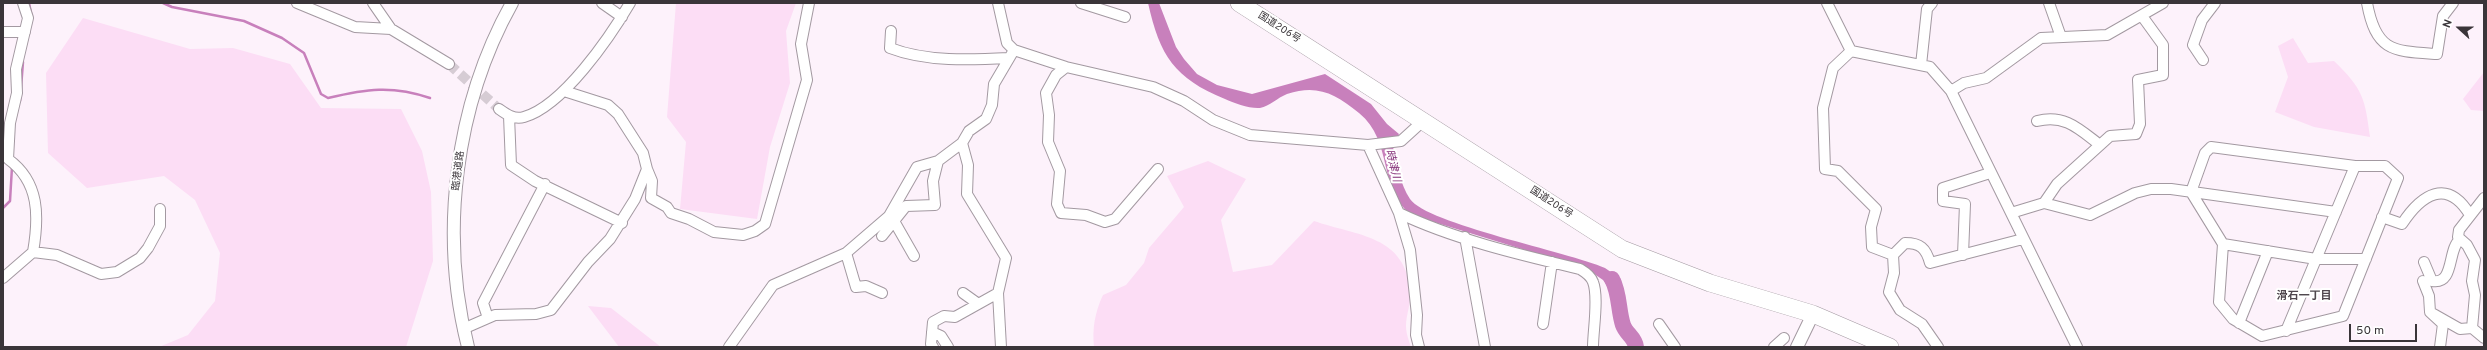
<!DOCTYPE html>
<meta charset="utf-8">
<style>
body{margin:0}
#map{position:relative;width:2487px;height:350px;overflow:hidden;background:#fdf2fb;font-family:Overpass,sans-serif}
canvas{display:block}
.frame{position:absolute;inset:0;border:4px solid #3a3539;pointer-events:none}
.north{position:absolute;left:2439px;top:8px;width:40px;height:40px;-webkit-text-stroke:3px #fff;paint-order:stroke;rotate:291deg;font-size:11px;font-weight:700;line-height:16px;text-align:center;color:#3a3539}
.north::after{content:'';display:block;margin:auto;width:14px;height:18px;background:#3a3539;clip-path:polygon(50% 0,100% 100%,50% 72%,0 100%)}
.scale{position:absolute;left:2349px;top:324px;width:68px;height:18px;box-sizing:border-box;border:2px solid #3a3539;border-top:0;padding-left:5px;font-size:12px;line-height:14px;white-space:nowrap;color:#3a3539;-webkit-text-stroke:3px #fff;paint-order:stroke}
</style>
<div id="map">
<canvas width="2487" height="350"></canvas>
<div class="frame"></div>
<div class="north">N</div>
<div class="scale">50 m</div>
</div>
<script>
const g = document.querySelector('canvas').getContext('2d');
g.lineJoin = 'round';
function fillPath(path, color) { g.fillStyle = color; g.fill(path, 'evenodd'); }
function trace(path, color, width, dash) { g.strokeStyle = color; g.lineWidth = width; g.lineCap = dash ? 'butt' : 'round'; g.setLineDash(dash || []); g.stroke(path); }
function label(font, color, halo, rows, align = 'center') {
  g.font = font + ' Overpass,"Noto Sans JP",sans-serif'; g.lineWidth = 4; g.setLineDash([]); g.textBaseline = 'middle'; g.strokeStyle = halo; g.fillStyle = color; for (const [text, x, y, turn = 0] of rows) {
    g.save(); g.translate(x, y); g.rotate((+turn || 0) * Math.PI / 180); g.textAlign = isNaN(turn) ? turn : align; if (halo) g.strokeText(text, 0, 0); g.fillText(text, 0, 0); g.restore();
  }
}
fillPath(new Path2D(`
 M676 3H796L786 31 790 83 770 147 757 219 680 209 686 142 667 117Z
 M83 18 190 49 233 48 290 64 321 108 401 109 422 151 431 192 433 261 406 347H159L188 335 215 301 220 253 195 200 164 176 87 188 48 153 46 73Z
 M2293 38 2308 63 2334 61C2363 89 2365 98 2370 137L2314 127 2275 112 2288 77 2278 46Z
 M2484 72V111L2471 110 2463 99Z
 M1208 161 1246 179 1221 220 1233 272 1272 265 1314 221C1357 236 1407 235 1410 293 1411 304 1406 315 1406 326 1406 333 1409 341 1411 347H1094C1092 328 1095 312 1103 295L1126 285 1144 263 1149 248 1184 207 1167 176Z
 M588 306 611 308 661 347H619Z`), '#fcddf5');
fillPath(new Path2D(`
 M1148 3H1159L1176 47 1184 59 1197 74 1217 85 1252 94 1325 74 1371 104 1387 124 1399 134 1393 147C1397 164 1400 184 1410 199 1427 224 1569 252 1605 268L1621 279 1622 299 1617 300 1603 280 1587 269 1411 215C1377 187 1394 142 1359 113 1335 94 1318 84 1287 94 1277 98 1270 106 1260 108 1250 109 1234 103 1225 99 1174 78 1160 56 1148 3Z`), '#c880bc');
trace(new Path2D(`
 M29 3 32 18
 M163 3 172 7 244 21 282 38 304 53 321 94 328 98C366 89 392 85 430 98
 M20 101 23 62
 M3 208 10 201 12 167`), '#c880bc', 2.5);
trace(new Path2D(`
 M1612 279C1620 294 1618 310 1623 325 1626 334 1635 337 1636 347`), '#c880bc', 16);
trace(new Path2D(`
 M449 64 499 109`), '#d6ccd4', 10, [10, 5]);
const minor = new Path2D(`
 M297 3 355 27 391 29
 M373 3 391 29 449 64
 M602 3 622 17
 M998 3 1007 43 1014 50 1066 67 1153 87 1184 101 1213 120 1250 135 1368 145 1401 141 1423 121
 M1081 3 1125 17
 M1827 3 1851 51
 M2049 3 2061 37
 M2367 3C2376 52 2393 51 2437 54L2443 16 2453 3
 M891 31 890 48C926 62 971 60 1009 58
 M3 32H25
 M1851 51 1930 67 1951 91 2077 347
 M1851 51 1833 68 1823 108 1825 169 1838 171 1876 209 1871 227 1872 247 1893 255
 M2203 60 2193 45 2202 20 2215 3
 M1921 65 1927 9 1932 3
 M1066 67 1056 75 1046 93 1049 115 1048 142 1060 171 1057 204 1061 213 1086 215 1105 222 1115 219 1158 169
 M1951 91 1964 83 1986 78 2041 38 2107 35 2163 3
 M499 109C506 114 514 120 524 117 563 106 610 37 630 3
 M509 116 511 165 535 181 622 223
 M2037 121C2065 114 2079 129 2100 145
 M1368 145 1399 213 1410 250 1417 315 1416 335 1419 347
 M2211 147 2355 166H2385L2398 178 2343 316 2262 336 2233 319 2219 302 2223 244 2191 192 2205 153Z
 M647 169 652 181 651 198 667 207 671 213 689 219 714 232 743 235 755 231 765 224 807 80 801 44 809 3
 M2484 198 2459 230 2458 237 2467 245 2475 260 2472 281 2475 295 2472 328 2484 338
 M2044 203 2057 184 2110 136 2136 134 2140 124 2138 80 2163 75V45L2142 16
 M1399 213C1453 239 1521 255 1580 269 1585 272 1591 276 1593 282 1599 297 1593 330 1593 347
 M2011 213 2044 203 2090 215 2135 193 2151 189H2171L2336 212
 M2382 217 2402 224C2421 195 2447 177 2470 215
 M882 236 894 221
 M1465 237 1485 347
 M2223 244 2316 259H2366
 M33 252 57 255 101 274 117 272 140 258 148 248 160 226V209
 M1963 255 1965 204 1943 201V188L1990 173
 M914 256 894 221 906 206 935 205 933 181 938 161
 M2424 262 2432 281C2455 285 2447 250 2460 239
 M3 278 33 252C39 217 40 182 8 159L10 123 17 93 16 69 28 18 23 3
 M2423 281 2429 296 2430 312
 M882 293 866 286 856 287 846 253 889 216 917 167 938 161 962 143
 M963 293 977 303
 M488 318 483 303 545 184
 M2239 323 2268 251
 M1543 324 1552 262
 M1659 324 1675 347
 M463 329 495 315 536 314 551 310 588 262 610 239 635 199 647 169 643 153 618 114 608 105 564 91
 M2286 331 2355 166
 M932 332 941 336 948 347
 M729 347 773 285 846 253
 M933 347 931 344 933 322 944 316 955 317 998 293
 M1001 347 998 293 1006 258 967 194 968 165 962 143 969 131 986 119 992 105 994 84 1014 50
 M1774 347 1784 338
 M1938 347 1922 324 1900 310 1889 292 1894 273 1893 255 1905 243C1920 243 1926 248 1930 263L2023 239
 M2440 347 2443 324 2430 312 2460 329 2472 328`);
const tertiary = new Path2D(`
 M468 347C439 234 455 105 512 3
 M1797 347 1813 314`);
const trunk = new Path2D(`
 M1239 3 1622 249 1710 283 1813 314 1890 347`);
trace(minor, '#a399a1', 12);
trace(tertiary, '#a399a1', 14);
trace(trunk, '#a399a1', 18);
trace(minor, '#fff', 10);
trace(tertiary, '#fff', 12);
trace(trunk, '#fff', 17);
label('10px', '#3a3539', '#fff', [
 ["国道206号",1279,28,32],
 ["臨港道路",459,171,-83],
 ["国道206号",1551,203,33]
]);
label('italic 11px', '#822c76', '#fff', [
 ["時津川",1392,166,76]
]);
label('bold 11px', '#50474e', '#fff', [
 ["滑石一丁目",2304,297]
]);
</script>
